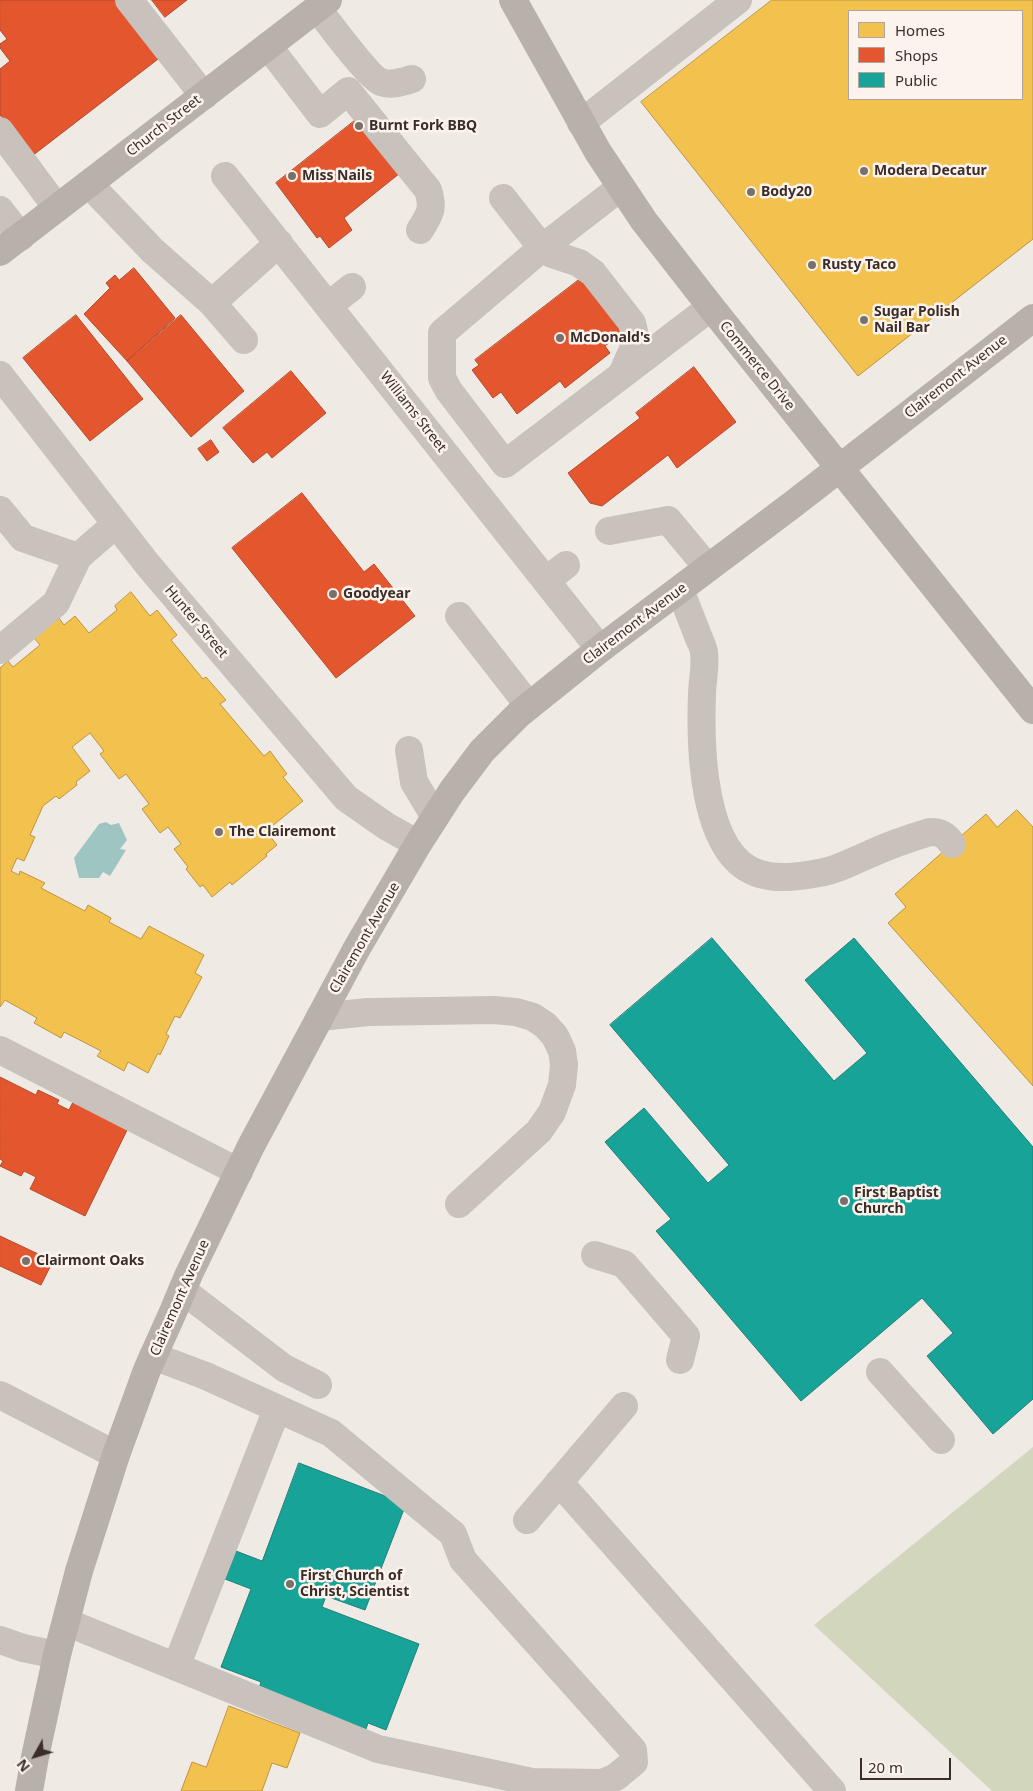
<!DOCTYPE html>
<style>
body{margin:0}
#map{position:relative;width:1033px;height:1791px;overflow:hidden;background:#f0eae4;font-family:"Noto Sans",sans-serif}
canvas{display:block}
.legend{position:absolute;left:848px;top:10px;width:175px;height:90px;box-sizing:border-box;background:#fcf4ec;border:1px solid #afa59e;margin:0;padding:6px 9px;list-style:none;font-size:15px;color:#3b2e2a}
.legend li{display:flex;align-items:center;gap:10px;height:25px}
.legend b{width:25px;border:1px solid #afa59e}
.north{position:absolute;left:10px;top:1731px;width:50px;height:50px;-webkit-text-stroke:4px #fcf4ec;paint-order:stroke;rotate:231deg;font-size:14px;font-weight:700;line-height:20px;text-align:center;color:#3b2e2a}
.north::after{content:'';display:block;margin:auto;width:18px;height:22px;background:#3b2e2a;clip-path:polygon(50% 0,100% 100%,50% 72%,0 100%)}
.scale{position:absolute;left:860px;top:1758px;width:91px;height:22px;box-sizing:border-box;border:2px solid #3b2e2a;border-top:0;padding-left:6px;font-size:15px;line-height:18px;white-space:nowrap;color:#3b2e2a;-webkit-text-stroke:4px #fcf4ec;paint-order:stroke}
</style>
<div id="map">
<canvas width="1033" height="1791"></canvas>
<ul class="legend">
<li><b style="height:14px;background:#f2c14e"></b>Homes</li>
<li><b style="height:14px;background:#e4572e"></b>Shops</li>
<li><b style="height:14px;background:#17a398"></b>Public</li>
</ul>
<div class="north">N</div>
<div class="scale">20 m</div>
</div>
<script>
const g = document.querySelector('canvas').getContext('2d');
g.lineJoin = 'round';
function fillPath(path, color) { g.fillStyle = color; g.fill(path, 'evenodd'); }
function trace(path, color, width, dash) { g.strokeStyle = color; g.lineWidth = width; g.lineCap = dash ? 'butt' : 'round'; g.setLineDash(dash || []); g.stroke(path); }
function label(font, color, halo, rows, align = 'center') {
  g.font = font + ' "Noto Sans",sans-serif'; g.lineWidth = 5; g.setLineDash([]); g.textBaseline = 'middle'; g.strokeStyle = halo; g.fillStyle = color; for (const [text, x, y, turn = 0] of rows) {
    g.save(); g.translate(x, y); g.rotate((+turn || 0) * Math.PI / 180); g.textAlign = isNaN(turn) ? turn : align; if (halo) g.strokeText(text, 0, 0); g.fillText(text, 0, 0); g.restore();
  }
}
fillPath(new Path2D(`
 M1033 1447V1791H992L814 1625Z`), '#d2d6bd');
fillPath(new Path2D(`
 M106 822 111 825 119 823 127 840 120 849 126 850 110 876 103 872 99 878H79L74 858 99 824Z`), '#9ec5c2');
const homes = new Path2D(`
 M772 0H1033V239L858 376 641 102ZM849 11H1022V99H849Z
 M131 592 150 616 157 610 177 635 171 640 203 679 206 677 226 700 220 704 264 756 270 751 287 774 283 777 303 801 266 831 277 845 266 854 267 856 232 885 230 882 212 897 203 885 200 887 186 869 188 867 174 849 181 844 168 827 160 833 142 809 149 804 126 774 119 779 100 754 104 751 90 733 72 747 90 771 76 782 77 785 59 799 56 796 43 806 30 835 35 837 24 861 17 858 11 871 19 875 20 871 45 883 41 888 85 911 88 905 111 918 109 922 141 939 149 926 204 955 195 973 202 977 180 1018 175 1016 166 1034 169 1036 160 1055 158 1053 148 1073 128 1062 124 1071 97 1056 101 1051 64 1032 61 1038 34 1023 37 1018 5 1000 0 1007V668L8 661 13 667 40 645 34 638 59 618 64 625 75 616 89 633 117 610 115 606Z
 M1017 810 1033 827V1086L888 923 906 907 895 894 986 814 997 827Z
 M229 1706 300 1733 287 1768 272 1763 262 1791H181L192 1762 206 1767Z`);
fillPath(homes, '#f2c14e');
trace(homes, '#bb9543', 1);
const shops = new Path2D(`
 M0 0H119L162 56 32 156 0 115V69L10 61 0 48V44L7 39 0 30Z
 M152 0H187L165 17Z
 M362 115 405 169 344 218 352 230 329 248 320 236 317 238 276 183Z
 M134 268 175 318 127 361 84 314 110 288 106 283 115 275 119 280Z
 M584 276 626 330 605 346 610 353 565 388 560 381 517 414 501 392 493 398 472 370 479 365 475 360Z
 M76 315 143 399 90 441 23 358Z
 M181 315 244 391 191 437 127 361Z
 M694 367 736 422 677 468 668 455 602 506 590 503 568 473 640 418 636 413Z
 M291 371 326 413 272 458 267 452 253 463 223 428Z
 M211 440 219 452 207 461 198 449Z
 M302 493 364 572 374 564 415 616 336 678 232 548Z
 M0 1077 36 1095 38 1090 59 1100 57 1104 69 1110 75 1098 130 1124 85 1216 30 1189 36 1177 24 1171 21 1176 0 1166 3 1161 0 1159Z
 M0 1236 53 1261 41 1285 0 1266Z`);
fillPath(shops, '#e4572e');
trace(shops, '#b14b2d', 1);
const public = new Path2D(`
 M712 938 834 1081 867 1053 805 980 854 938 1033 1147V1399L993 1434 927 1356 953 1333 922 1298 801 1401 656 1231 671 1219 605 1142 644 1108 708 1183 729 1165 610 1025Z
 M299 1463 406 1504 365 1610 326 1596 322 1607 419 1644 386 1730 368 1723 366 1729 259 1688 261 1682 221 1667 251 1589 225 1579 236 1551 262 1561Z`);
fillPath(public, '#17a398');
trace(public, '#228077', 1);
trace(new Path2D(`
 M129 0 204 96
 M317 8C328 22 369 78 381 82 391 86 402 82 412 79
 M268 46 320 114 348 91 428 190C434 209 430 214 420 230
 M581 123 738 0
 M0 131 57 208
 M225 176 600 649
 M89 184 152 250 212 303 279 243
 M621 187 542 248 442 333V378L449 391 505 464 711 307
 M503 198 542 248 552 254 579 263 593 273 632 323 635 336 634 347 622 374
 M0 210 21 237
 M212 303 244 340
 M328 306 352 287
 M0 375 148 565 346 798 386 826 418 844
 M0 510 23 538 78 557
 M609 531 668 520 708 568
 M547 580 566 565
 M680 590C686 605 692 620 698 636 700 641 704 648 704 653 706 667 702 681 702 695 700 744 701 857 760 874 780 880 804 876 824 872 840 869 855 860 870 854 889 845 910 838 930 832 941 832 946 835 952 844
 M459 616 529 706
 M0 650 56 603 78 557 116 524
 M409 750 414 782 435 817
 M320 1017 368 1012 494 1010 516 1012 533 1017 545 1025 555 1036 562 1051 564 1065 562 1085 552 1112 539 1131 459 1204
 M0 1050 239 1172
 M595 1255 624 1264 686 1336 680 1360
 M182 1290 284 1368 318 1385
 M880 1372 941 1440
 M0 1395 116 1455
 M559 1482 832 1791
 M527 1520 624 1406
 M66 1622 378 1749 532 1782 602 1783 616 1777 634 1762 633 1750 463 1560 453 1534 331 1433 206 1376 153 1356
 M0 1640 23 1648 57 1655
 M176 1667 277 1409`), '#c9c1bc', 28);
trace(new Path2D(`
 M513 0 598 152 644 221 711 307 1033 710
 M0 252 328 0
 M29 1791 35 1757 57 1655 79 1571 116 1455 147 1370 173 1312 189 1274 251 1146 357 948 418 844 452 791 482 751 519 714 600 649 792 505 1033 318`), '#b8b0ab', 28);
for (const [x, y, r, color] of [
 [359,126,5,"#7a706b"],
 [864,171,5,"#7a706b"],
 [292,176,5,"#7a706b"],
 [751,192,5,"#7a706b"],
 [812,265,5,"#7a706b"],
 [864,320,5,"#7a706b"],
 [560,338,5,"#7a706b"],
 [333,594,5,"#7a706b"],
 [219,832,5,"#7a706b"],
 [844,1201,5,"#7a706b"],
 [26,1261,5,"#7a706b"],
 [290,1584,5,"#7a706b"]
]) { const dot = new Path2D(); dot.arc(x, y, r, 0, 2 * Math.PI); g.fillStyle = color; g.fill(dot); trace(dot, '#fcf4ec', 2); }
label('14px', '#3b2e2a', '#fcf4ec', [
 ["Church Street",164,126,-38],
 ["Commerce Drive",757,366,51],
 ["Clairemont Avenue",956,377,-38],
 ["Williams Street",413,412,52],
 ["Hunter Street",196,622,50],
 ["Clairemont Avenue",635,624,-37],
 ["Clairemont Avenue",365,938,-60],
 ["Clairemont Avenue",180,1298,-66]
]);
label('bold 14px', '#3b2e2a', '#fcf4ec', [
 ["Burnt Fork BBQ",369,126],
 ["Modera Decatur",874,171],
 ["Miss Nails",302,176],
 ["Body20",761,192],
 ["Rusty Taco",822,265],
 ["Sugar Polish",874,312],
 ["Nail Bar",874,328],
 ["McDonald's",570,338],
 ["Goodyear",343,594],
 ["The Clairemont",229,832],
 ["First Baptist",854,1193],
 ["Church",854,1209],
 ["Clairmont Oaks",36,1261],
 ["First Church of",300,1576],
 ["Christ, Scientist",300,1592]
], 'left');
</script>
